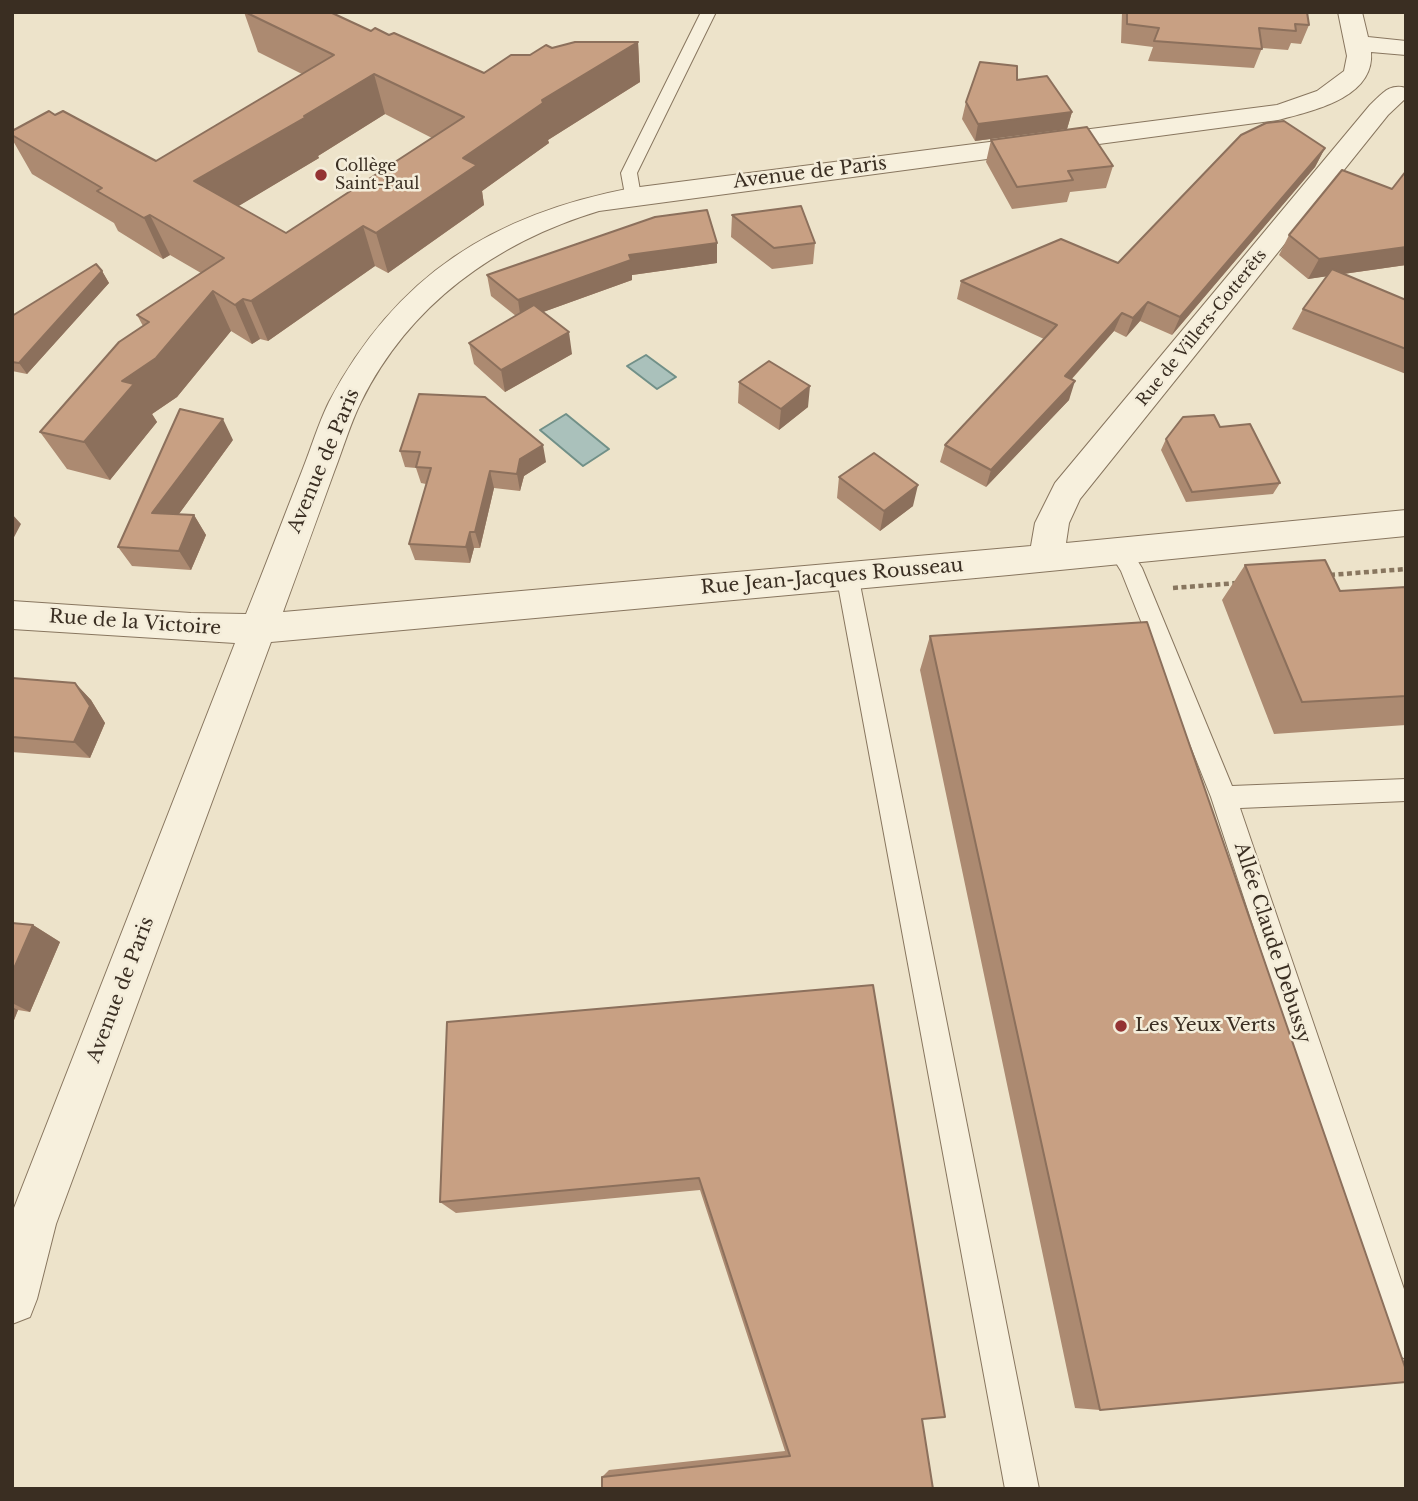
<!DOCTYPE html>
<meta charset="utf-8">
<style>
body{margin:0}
#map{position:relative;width:1418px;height:1501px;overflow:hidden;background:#ede3ca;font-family:"Libre Baskerville",serif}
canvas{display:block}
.frame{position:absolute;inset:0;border:14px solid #3a2e22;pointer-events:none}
</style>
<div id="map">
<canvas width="1418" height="1501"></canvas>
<div class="frame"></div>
</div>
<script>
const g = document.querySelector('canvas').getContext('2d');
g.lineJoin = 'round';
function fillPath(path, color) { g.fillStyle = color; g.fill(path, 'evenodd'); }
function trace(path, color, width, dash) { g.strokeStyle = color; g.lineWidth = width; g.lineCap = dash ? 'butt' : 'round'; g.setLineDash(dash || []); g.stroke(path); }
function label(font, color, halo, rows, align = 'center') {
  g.font = font + ' "Libre Baskerville",serif'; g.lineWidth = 5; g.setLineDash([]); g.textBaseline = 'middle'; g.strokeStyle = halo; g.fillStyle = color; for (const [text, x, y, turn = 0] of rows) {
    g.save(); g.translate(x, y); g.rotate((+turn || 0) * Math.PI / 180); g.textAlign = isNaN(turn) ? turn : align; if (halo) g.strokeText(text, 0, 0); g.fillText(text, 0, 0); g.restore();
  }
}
const water = new Path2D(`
 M646 355 676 377 657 389 627 366Z
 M566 414 609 449 583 466 540 430Z`);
fillPath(water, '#aac1bb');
trace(water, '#719088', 2);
const service = new Path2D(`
 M701 12H716L637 173 641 196 632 201 626 200 621 173Z
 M1119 542 1127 544 1142 568 1232 786 1406 779V801L1240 808 1406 1295V1359L1395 1354 1390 1343 1211 797 1121 571 1108 550 1111 544Z
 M847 565 855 568 858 574 1039 1489H1005L836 574 839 568Z`);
const minor = new Path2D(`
 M1338 12H1362L1368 37 1406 41V55L1371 52C1375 98 1312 111 1278 120L599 211C496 242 409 305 361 402 350 424 343 449 334 472 317 519 300 566 283 612L1031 546 1035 523 1055 483 1370 105C1382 94 1389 83 1406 88V98L1388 115 1080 499 1069 523 1066 543 1406 510V536L1009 575 271 642 56 1224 37 1299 30 1317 12 1324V1213L235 643 12 629V601L191 613 246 614C265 567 283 519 302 471 311 449 318 424 329 402 396 275 494 214 632 188L1277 105 1317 91 1344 71 1347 56Z`);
trace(service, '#88765f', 2);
trace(minor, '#88765f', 2);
trace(new Path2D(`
 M1330 575 1406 569
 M1173 588 1237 583`), '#88765f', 4.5, [5, 3.5]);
fillPath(service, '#f7f0dd');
fillPath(minor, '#f7f0dd');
fillPath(new Path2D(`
 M244 12 371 31 389 35 484 73 530 55 552 48 638 42 640 82 548 140 549 143 482 191 484 205 388 273 375 266 268 341 260 339 252 344 231 331 177 397 152 414 157 422 110 480 67 469 40 432 143 326 137 315 201 273 170 255 163 259 118 231 114 223 32 174 12 139V131L156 161 302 74 258 52ZM385 114 432 138 286 233 238 206 319 158 318 156Z
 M1122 12H1307L1309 25 1301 44 1291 43 1288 50 1262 48 1254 68 1148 61 1153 47 1121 43Z
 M1017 80 1072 112 1067 129 975 141 962 119 966 102Z
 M991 140 1113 166 1106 188 1070 192 1067 202 1012 209 986 162Z
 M1325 148 1315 167 1172 335 1140 321 1126 337 1114 331 1071 380 1069 400 986 487 940 462 945 445 1044 339 957 299 961 281 1118 263Z
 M1406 171V265L1343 274 1406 300V374L1292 329 1303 309 1327 276 1308 279 1279 255 1289 235 1392 189Z
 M732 215 815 243 813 264 772 269 731 237Z
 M717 243V263L632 275V280L543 312 572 354 505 392 474 364 469 343 516 316 491 296 487 275Z
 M102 271 109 283 27 374 12 371V316Z
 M739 382 808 407 779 430 738 403Z
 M1220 427 1280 483 1273 494 1186 502 1161 450 1166 439Z
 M233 440 179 514 194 515 206 535 191 570 132 566 118 547Z
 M400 451 546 462 524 476 520 491 494 488 480 548H474L470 563 415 560 409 544 426 484 421 483 416 468 405 467Z
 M839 477 913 506 880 531 837 498Z
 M1245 565 1340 591 1406 587V725L1274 734 1222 600Z
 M930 636 1100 1410 1075 1408 920 670Z
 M12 678 75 683 91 700 105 723 90 758 12 752Z
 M12 923 33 925 60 942 30 1012 18 1010 12 1025Z
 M873 985 922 1419 933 1489 602 1477 609 1470 785 1451 700 1190 456 1213 440 1202Z`), '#ac8a71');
fillPath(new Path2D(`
 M638 42 640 82 548 140 549 143 482 191 484 205 388 273 376 233 463 158 542 100Z
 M374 74 385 114 318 156 319 158 212 222 194 181Z
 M1072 112 1067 129 975 141 978 124Z
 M1325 148 1315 167 1172 335 1180 317Z
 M150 215 170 255 163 259 144 218Z
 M363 226 375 266 268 341 251 301Z
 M717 243V263L632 275V280L521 320 518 300 629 255Z
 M1406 247V265L1308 279 1319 259Z
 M102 271 109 283 27 374 19 363Z
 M213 291 231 331 177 397 152 414 157 422 110 480 84 442 122 381Z
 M243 299 260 339 252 344 235 305Z
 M1148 302 1140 321 1126 337 1133 318Z
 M1122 313 1114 331 1058 394 1065 376Z
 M569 332 572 354 505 392 501 370Z
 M1075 381 1069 400 986 487 991 470Z
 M810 386 808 407 779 430 781 409Z
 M223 419 233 440 165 533 152 513Z
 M543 445 546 462 524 476 520 491 517 474 520 459Z
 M490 471 494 488 480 548 475 532Z
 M918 485 913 506 880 531 884 511Z
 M12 514 21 524 12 541Z
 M194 515 206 535 191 570 179 551Z
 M470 532 474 548 470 563 466 547Z
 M75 683 91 700 105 723 90 758 74 742Z
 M33 925 60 942 30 1012 12 1003V973Z
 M12 1007 18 1010 12 1025Z`), '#8c705c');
const building = new Path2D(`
 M245 12H330L371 31 375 28 389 35 394 33 484 73 511 55H530L546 45 552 48 575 42H638L542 100 543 103 463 158 477 165 376 233 363 226 251 301 243 299 235 305 213 291 156 358 122 381 134 384 84 442 40 432 119 342 149 322 137 315 224 258 150 215 144 218 97 191 102 188 12 135V131L49 111 55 115 63 111 156 161 334 55ZM374 74 464 117 286 233 194 181 306 117 304 116Z
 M1127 12H1307L1309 25 1295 24 1296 31 1259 28 1262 49 1154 41 1159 28 1127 24Z
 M980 62 1017 66V80L1047 76 1072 112 978 124 966 102Z
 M1284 121 1325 148 1180 317 1148 302 1133 318 1122 313 1065 376 1075 381 991 470 945 445 1057 325 961 281 1061 239 1118 263 1241 135 1266 123Z
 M1087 127 1113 166 1068 171 1073 180 1017 187 991 140Z
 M1342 170 1392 189 1406 171V247L1319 259 1289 235Z
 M801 206 815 243 774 248 732 215Z
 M707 210 717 243 629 255 631 260 518 300 487 275 655 217Z
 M96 264 102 271 19 363 12 362V316Z
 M1332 269 1406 300V349L1303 309Z
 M534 305 569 332 501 370 469 343Z
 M769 361 810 386 781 409 739 382Z
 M419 394 485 397 543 445 520 459 517 474 490 471 475 532H470L466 547 409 544 431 468 416 467 420 452 400 451Z
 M180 409 223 419 152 513 194 515 179 551 118 547Z
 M1214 415 1220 427 1250 424 1280 483 1192 492 1166 439 1183 417Z
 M874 453 918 485 884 511 839 477Z
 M1325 560 1340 591 1406 587V696L1302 702 1245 565Z
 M1147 622 1406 1370V1382L1100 1410 930 636Z
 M12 678 75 683 90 706 74 742 12 737Z
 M12 923 33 925 12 973Z
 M873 985 945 1417 922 1419 933 1489H602V1477L790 1456 699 1178 440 1202 447 1022Z`);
fillPath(building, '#c8a083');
trace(building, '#8c705c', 2);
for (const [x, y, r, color] of [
 [321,175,7,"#943333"],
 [1121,1026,7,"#943333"]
]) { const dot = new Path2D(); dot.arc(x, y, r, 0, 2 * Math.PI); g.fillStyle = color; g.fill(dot); trace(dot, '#f4edda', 2.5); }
label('16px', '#3a2e22', '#f4edda', [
 ["Collège",335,166],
 ["Saint-Paul",335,184]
], 'left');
label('16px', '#3a2e22', '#f4edda', [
 ["Rue de Villers-Cotterêts",1202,328,-51]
]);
label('19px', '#3a2e22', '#f4edda', [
 ["Avenue de Paris",810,173,-7],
 ["Avenue de Paris",324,461,-67],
 ["Rue Jean-Jacques Rousseau",832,577,-5],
 ["Rue de la Victoire",135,623,4],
 ["Allée Claude Debussy",1272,943,72],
 ["Avenue de Paris",121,990,-69]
]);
label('19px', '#3a2e22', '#f4edda', [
 ["Les Yeux Verts",1135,1026]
], 'left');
</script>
